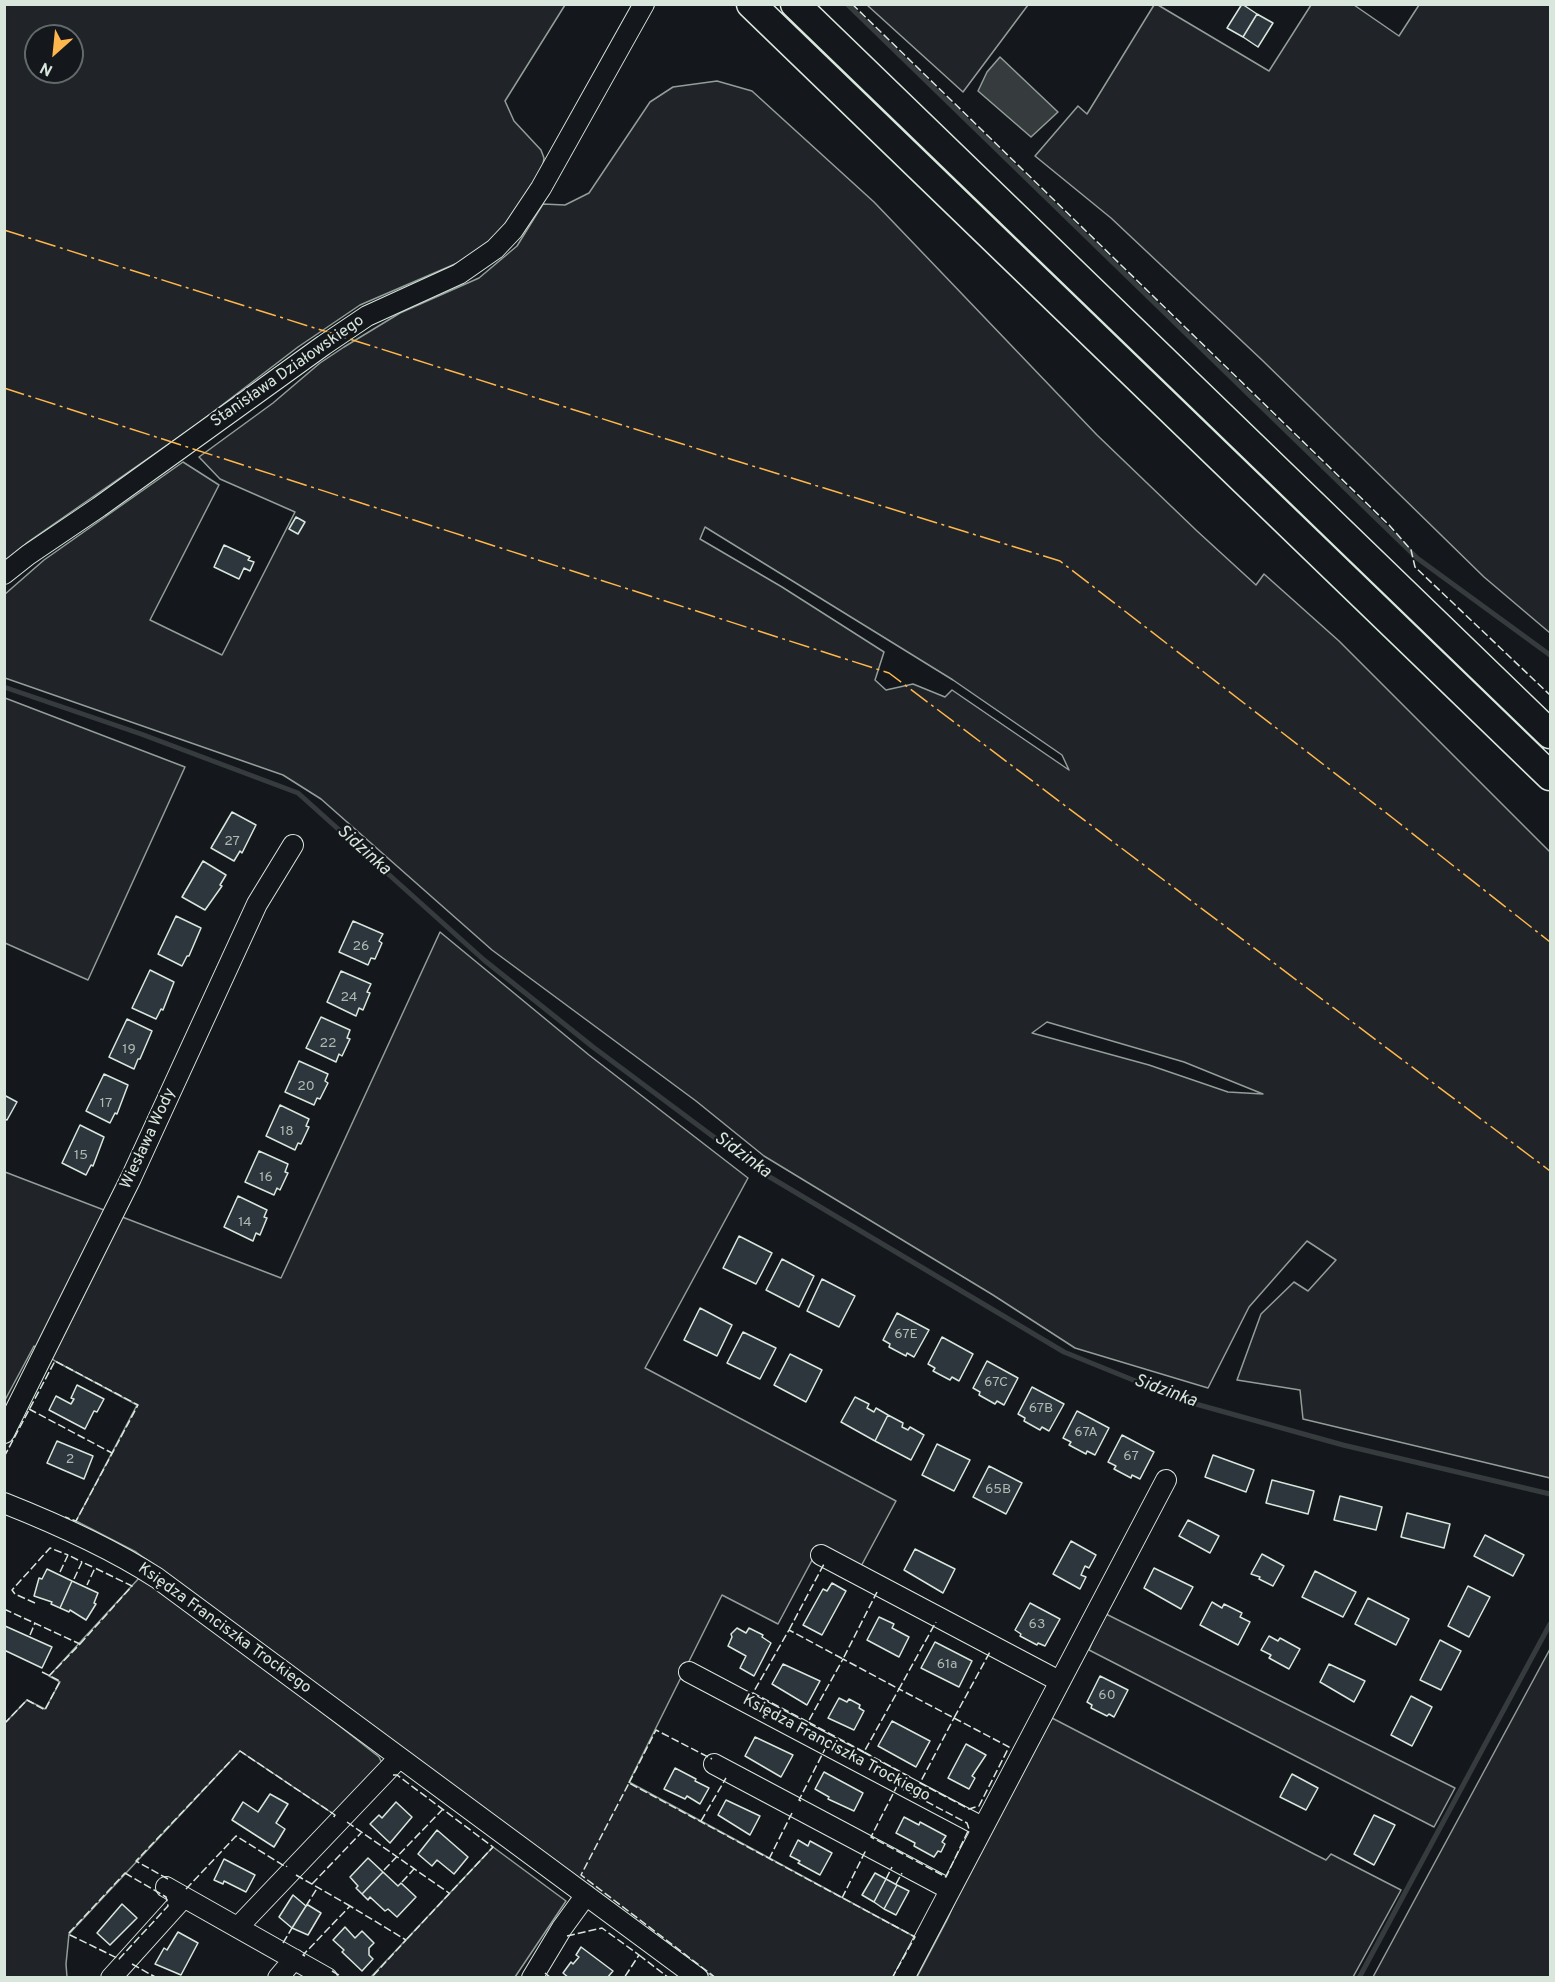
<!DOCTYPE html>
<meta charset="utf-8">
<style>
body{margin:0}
#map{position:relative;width:1555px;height:1982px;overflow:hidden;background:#14181c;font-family:Overpass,sans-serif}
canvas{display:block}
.frame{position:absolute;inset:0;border:6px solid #d8e6dc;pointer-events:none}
.north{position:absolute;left:24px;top:24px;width:60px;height:60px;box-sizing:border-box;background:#14181c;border:2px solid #626a69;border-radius:50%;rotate:207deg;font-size:16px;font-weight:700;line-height:24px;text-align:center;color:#d8e6dc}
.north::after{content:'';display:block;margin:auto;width:21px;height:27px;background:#ffb74d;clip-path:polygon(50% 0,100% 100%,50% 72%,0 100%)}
</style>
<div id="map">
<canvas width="1555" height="1982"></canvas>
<div class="frame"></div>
<div class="north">N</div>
</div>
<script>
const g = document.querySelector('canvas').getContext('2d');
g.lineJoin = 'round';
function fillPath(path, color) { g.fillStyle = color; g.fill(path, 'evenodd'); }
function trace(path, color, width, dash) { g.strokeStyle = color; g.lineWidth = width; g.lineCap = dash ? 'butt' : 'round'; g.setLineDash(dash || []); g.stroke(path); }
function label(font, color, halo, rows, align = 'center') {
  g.font = font + ' Overpass,sans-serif'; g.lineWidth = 4.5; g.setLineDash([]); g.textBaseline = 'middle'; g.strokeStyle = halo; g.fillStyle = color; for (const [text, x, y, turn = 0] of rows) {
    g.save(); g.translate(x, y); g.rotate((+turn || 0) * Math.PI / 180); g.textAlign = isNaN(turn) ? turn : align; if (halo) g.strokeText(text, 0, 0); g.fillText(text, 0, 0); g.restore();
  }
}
const green = new Path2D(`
 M4 5H565L505 101 514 121 541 150 544 158 542 171 510 219 488 243 469 258 360 305 298 347 196 425 28 542 5 561ZM36 36H72V72H36Z
 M867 5H1028L963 92Z
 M1154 5H1158L1269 71 1311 5H1354L1399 36 1419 5H1550V633L1484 577 1262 360 1111 218 1035 156 1078 106 1087 114Z
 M717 81 752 91 874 202 1097 435 1197 531 1256 585 1264 574 1339 641 1550 852V1478L1303 1419 1300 1390 1237 1380 1261 1314 1294 1282 1308 1291 1336 1260 1307 1241 1249 1307 1208 1388 1075 1348 993 1295 764 1156 696 1101 492 950 321 799 283 775 5 678 4 595 44 560 183 462 219 485 150 620 222 655 295 512 220 479 199 457 273 403 320 363 344 347 400 313 479 278 517 246 543 204 565 205 589 193 650 102 673 87ZM705 527 953 680 1062 755 1069 770 952 690 945 697 913 684 886 690 875 680 884 652 782 587 700 539ZM1047 1022 1184 1062 1263 1094 1228 1092 1149 1065 1032 1033Z
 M5 698 185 767 88 980 5 943Z
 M440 932 589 1055 748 1178 645 1368 896 1501 859 1570 818 1549 778 1624 722 1595 629 1782 915 1937 893 1977H713L136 1552 76 1521 137 1405 55 1361 34 1346 5 1400V1172L281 1278Z
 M140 1577 295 1691 379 1757 383 1765 335 1815 240 1751 69 1934 66 1964 67 1977H5L4 1724 27 1700 45 1709 60 1682 49 1676Z
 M1104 1613 1455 1788 1434 1827 1089 1650Z
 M1550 1649V1977H1373Z
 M1052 1718 1314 1854 1326 1860 1331 1854 1401 1890 1353 1977H917L947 1920 959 1893Z
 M493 1847 566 1901 515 1977H371Z`);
fillPath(green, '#202428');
trace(green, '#939e99', 1.5);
const water = new Path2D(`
 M1000 57 1058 112 1031 137 978 91 987 72Z`);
fillPath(water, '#363b3e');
trace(water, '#939e99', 1.5);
trace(new Path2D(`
 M847 4 1417 558 1550 655
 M4 687 141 734 298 793 484 960 593 1047 758 1170 1064 1352 1185 1401 1343 1445 1550 1494
 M1359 1978 1550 1624`), '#363b3e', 5);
const building = new Path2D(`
 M1242 4 1257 14 1243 37 1227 28Z
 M1257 14 1273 23 1258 47 1243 37Z
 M296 517 305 522 298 534 289 529Z
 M224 545 250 557 248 560 254 562 250 571 244 568 239 579 214 567Z
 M232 812 256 825 242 853 240 851 234 861 211 848Z
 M203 861 226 875 220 885 222 886 205 910 182 897Z
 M176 916 201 928 189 956H187L182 966 158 954Z
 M353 921 383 934 379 941 382 943 375 959 371 958 368 965 339 952Z
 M150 970 174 982 163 1010 161 1009 156 1019 132 1008Z
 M341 971 371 984 367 992 370 993 363 1010 359 1008 356 1016 327 1002Z
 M321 1017 350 1030 347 1038 350 1039 342 1056 339 1054 336 1062 306 1048Z
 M127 1019 152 1031 140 1059H138L134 1069 109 1057Z
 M299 1061 328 1074 325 1081 328 1083 320 1099 317 1098 314 1105 285 1092Z
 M104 1074 128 1085 117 1114 115 1113 110 1123 86 1111Z
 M4 1095 17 1102 7 1120 4 1119Z
 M280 1105 309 1119 306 1126 309 1127 301 1144 298 1143 295 1150 266 1136Z
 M80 1125 104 1137 93 1166 91 1165 86 1175 62 1163Z
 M259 1151 288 1164 285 1172 288 1173 280 1190 277 1188 274 1195 245 1182Z
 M238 1196 267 1210 264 1217 267 1218 260 1235 256 1233 253 1241 224 1227Z
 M739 1236 772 1253 756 1284 723 1268Z
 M782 1259 814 1276 799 1307 766 1290Z
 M822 1279 855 1296 839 1327 807 1311Z
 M700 1308 732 1325 717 1356 684 1340Z
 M897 1313 929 1330 914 1357 907 1353 906 1356 889 1347 890 1344 883 1340Z
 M743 1332 776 1348 760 1379 727 1363Z
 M942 1337 973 1354 959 1381 952 1377 950 1380 933 1371 935 1368 928 1364Z
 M790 1354 822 1370 806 1402 774 1385Z
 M987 1361 1018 1378 1004 1405 997 1401 995 1404 979 1395 980 1392 973 1388Z
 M77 1385 104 1399 97 1412 94 1411 85 1429 49 1410 56 1396 71 1404 74 1399 71 1398Z
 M1032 1387 1064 1404 1049 1431 1042 1427 1040 1430 1024 1421 1025 1418 1018 1414Z
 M855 1397 869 1404 867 1408 874 1412 876 1408 888 1415 875 1441 841 1422Z
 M1077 1411 1109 1428 1095 1455 1087 1451 1086 1454 1069 1445 1071 1442 1063 1438Z
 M888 1415 903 1423 902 1427 908 1430 910 1427 924 1435 911 1460 875 1441Z
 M1122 1435 1154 1452 1140 1479 1132 1475 1131 1478 1114 1469 1116 1466 1108 1462Z
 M57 1441 93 1456 84 1479 47 1463Z
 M937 1444 970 1460 954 1491 922 1475Z
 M1213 1455 1254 1470 1246 1492 1205 1477Z
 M989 1466 1022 1483 1006 1514 973 1497Z
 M1272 1480 1314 1491 1308 1514 1266 1503Z
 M1340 1496 1382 1507 1376 1530 1334 1520Z
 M1407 1513 1450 1524 1444 1548 1401 1537Z
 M1188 1520 1219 1536 1210 1553 1179 1536Z
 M1485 1535 1524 1555 1513 1576 1474 1556Z
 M1071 1541 1096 1555 1089 1568 1085 1566 1081 1575 1086 1577 1080 1589 1053 1574Z
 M915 1549 955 1569 943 1593 904 1570Z
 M1262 1554 1284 1566 1273 1586 1259 1579 1260 1577 1251 1574Z
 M1154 1568 1193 1587 1181 1609 1144 1588Z
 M47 1569 72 1581 60 1608 51 1604 52 1602 34 1596 39 1578 42 1579Z
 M1315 1571 1356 1592 1343 1617 1302 1597Z
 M72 1581 98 1593 94 1603 96 1604 86 1620 70 1610 69 1612 60 1608Z
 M832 1583 846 1591 822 1635 803 1625 823 1589 827 1591Z
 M1468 1586 1490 1597 1469 1637 1448 1626Z
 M1368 1598 1409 1619 1396 1645 1355 1624Z
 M1212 1602 1222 1608 1224 1604 1242 1613 1240 1617 1250 1622 1238 1645 1200 1625Z
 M1030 1603 1060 1619 1045 1646 1038 1643 1037 1645 1020 1636 1021 1634 1015 1630Z
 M879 1617 894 1624 892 1628 909 1637 899 1657 867 1640Z
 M5 1626 52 1647 42 1668 4 1650Z
 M737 1628 746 1633 749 1628 763 1635 762 1637 771 1643 754 1676 740 1668 746 1656 728 1646 732 1637 731 1634Z
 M1269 1636 1278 1641 1280 1638 1300 1649 1289 1669 1269 1658 1271 1655 1261 1650Z
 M1440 1640 1461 1651 1441 1690 1420 1680Z
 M935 1642 972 1661 959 1687 921 1668Z
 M783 1664 820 1681 807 1705 772 1684Z
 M1329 1664 1365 1681 1354 1702 1320 1682Z
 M1100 1676 1128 1690 1114 1717 1109 1714 1107 1716 1091 1708 1092 1705 1087 1702Z
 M1411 1696 1432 1707 1412 1746 1391 1735Z
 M839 1698 847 1702 849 1699 860 1705 859 1708 864 1711 854 1730 828 1718Z
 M892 1721 930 1741 916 1767 878 1746Z
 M755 1737 793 1755 781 1777 745 1756Z
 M966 1744 986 1755 972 1776 975 1778 969 1789 948 1778Z
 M675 1768 696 1779 695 1781 709 1788 700 1804 687 1796 685 1799 664 1789Z
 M824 1772 863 1793 854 1811 828 1799 829 1797 815 1789Z
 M1292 1774 1318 1788 1306 1810 1280 1797Z
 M270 1794 288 1804 276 1823 285 1829 274 1847 232 1820 243 1802 258 1812Z
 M726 1800 760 1816 750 1835 718 1815Z
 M396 1802 412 1817 390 1843 370 1824 379 1815 382 1818Z
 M1374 1815 1395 1825 1374 1865 1354 1854Z
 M904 1817 919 1825 920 1822 946 1836 942 1842 945 1844 941 1852 938 1851 934 1857 914 1846 915 1843 896 1833Z
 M437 1830 468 1857 454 1874 437 1860 432 1866 418 1854Z
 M798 1840 808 1846 810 1841 832 1853 820 1875 798 1863 800 1861 790 1856Z
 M368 1858 383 1872 362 1894 356 1888 358 1886 350 1877Z
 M224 1859 255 1875 246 1892 224 1881 223 1884 214 1880Z
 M383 1872 398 1886 401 1883 416 1897 397 1917 388 1909 385 1911 370 1897 368 1900 362 1894Z
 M875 1873 886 1879 874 1902 862 1895Z
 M886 1879 897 1885 884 1909 874 1902Z
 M897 1885 909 1891 896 1915 884 1909Z
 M293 1895 306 1906 292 1928 279 1917Z
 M122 1904 137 1918 110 1945 97 1933Z
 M308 1905 321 1913 308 1935 292 1928 306 1906Z
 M345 1927 355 1938 362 1931 374 1943 369 1948V1955L373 1959 362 1971 342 1952 344 1950 333 1940Z
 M178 1932 198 1943 181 1975 155 1964 164 1948 167 1950Z
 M581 1947 613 1971 607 1978H569L563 1973 571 1962 573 1964 579 1957 576 1955Z`);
fillPath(building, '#2c363c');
trace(building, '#d8e6dc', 1.5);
const minor = new Path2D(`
 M4 574 28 555 99 507 324 345 367 316 459 274 495 249 513 230 541 188 644 4
 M4 1433 131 1178 257 904 293 845
 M4 1503C57 1524 109 1547 157 1578L698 1978
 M821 1555 1059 1681
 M689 1672 982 1827
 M714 1764 949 1889
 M166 1887 327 1978
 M238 1927 399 1758
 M111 1978 184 1897
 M278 1978 294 1959
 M532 1978 562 1928 586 1895
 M904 1978 1166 1480`);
const highway = new Path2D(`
 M751 4 1550 776
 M795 4 1550 734`);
trace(minor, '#d8e6dc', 22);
trace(highway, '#d8e6dc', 31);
trace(minor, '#14181c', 20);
trace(highway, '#14181c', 28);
trace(new Path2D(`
 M852 4 1389 525 1411 550 1415 567 1550 695
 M29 1409 112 1453
 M4 1457 55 1361 138 1405 76 1521 65 1517
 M60 1572 68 1555 82 1562
 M74 1579 82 1562 95 1568
 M35 1603 15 1594 12 1590 50 1548 68 1555
 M4 1609 80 1644 49 1676
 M789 1630 824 1564
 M30 1635 35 1623
 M80 1644 132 1586 95 1568 87 1585
 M954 1718 1009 1747 979 1806 969 1809 920 1783Z
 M808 1722 753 1693 789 1630 843 1659 877 1592
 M4 1724 27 1700 45 1710 60 1681 42 1672
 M864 1752 808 1722 843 1659 899 1689 936 1622
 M393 1775H397L493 1847 406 1940
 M910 1777 864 1752 899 1689 954 1718 991 1650
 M629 1783 656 1730 712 1759
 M897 1786 967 1823 969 1829 946 1877 871 1837Z
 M801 1801 799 1800 825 1749
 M701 1821 726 1778
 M347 1822 449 1893
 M769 1859 792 1813
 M384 1870 443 1809
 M125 1873 166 1897 168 1906 119 1959 68 1934Z
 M296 1875 350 1906
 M168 1879 136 1861 240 1751 335 1815 333 1818
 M886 1879 892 1867
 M402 1882 414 1869
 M312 1884 361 1833
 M896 1884 902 1873
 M186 1889 236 1836 286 1867 287 1866
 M842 1898 865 1852 867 1853
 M306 1906 318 1887
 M567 1936 602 1928 639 1955 624 1978
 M283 1943 292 1928
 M639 1955 669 1978
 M305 1956 303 1955 350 1906 406 1940 371 1978
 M132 1964 157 1978
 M332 1971 344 1978
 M545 1973 551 1978
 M716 1978 581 1875 629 1783 915 1937 892 1978`), '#d8e6dc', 1.5, [8, 3]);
trace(new Path2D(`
 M4 230 730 459 1060 561 1394 819 1550 942
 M4 388 889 673 1550 1171`), '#ffb74d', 1.5, [21, 4.5, 3, 4.5]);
label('14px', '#adbab4', null, [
 ["27",232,842],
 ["26",361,947],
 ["24",349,998],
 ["22",328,1044],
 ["19",129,1050],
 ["20",306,1087],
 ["17",106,1104],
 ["18",287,1132],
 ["15",81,1156],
 ["16",266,1178],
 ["14",245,1223],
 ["67E",906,1335],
 ["67C",996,1383],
 ["67B",1041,1409],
 ["67A",1086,1433],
 ["67",1131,1457],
 ["2",70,1460],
 ["65B",998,1490],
 ["63",1037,1625],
 ["61a",947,1665],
 ["60",1107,1696]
]);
label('16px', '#d8e6dc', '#14181c', [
 ["Stanisława Działowskiego",288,372,-35],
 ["Wiesława Wody",149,1139,-65],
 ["Księdza Franciszka Trockiego",224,1629,36],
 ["Księdza Franciszka Trockiego",836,1749,28]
]);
label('italic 18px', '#d8e6dc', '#14181c', [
 ["Sidzinka",363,851,42],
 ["Sidzinka",742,1156,36],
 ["Sidzinka",1165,1392,20]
]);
</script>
